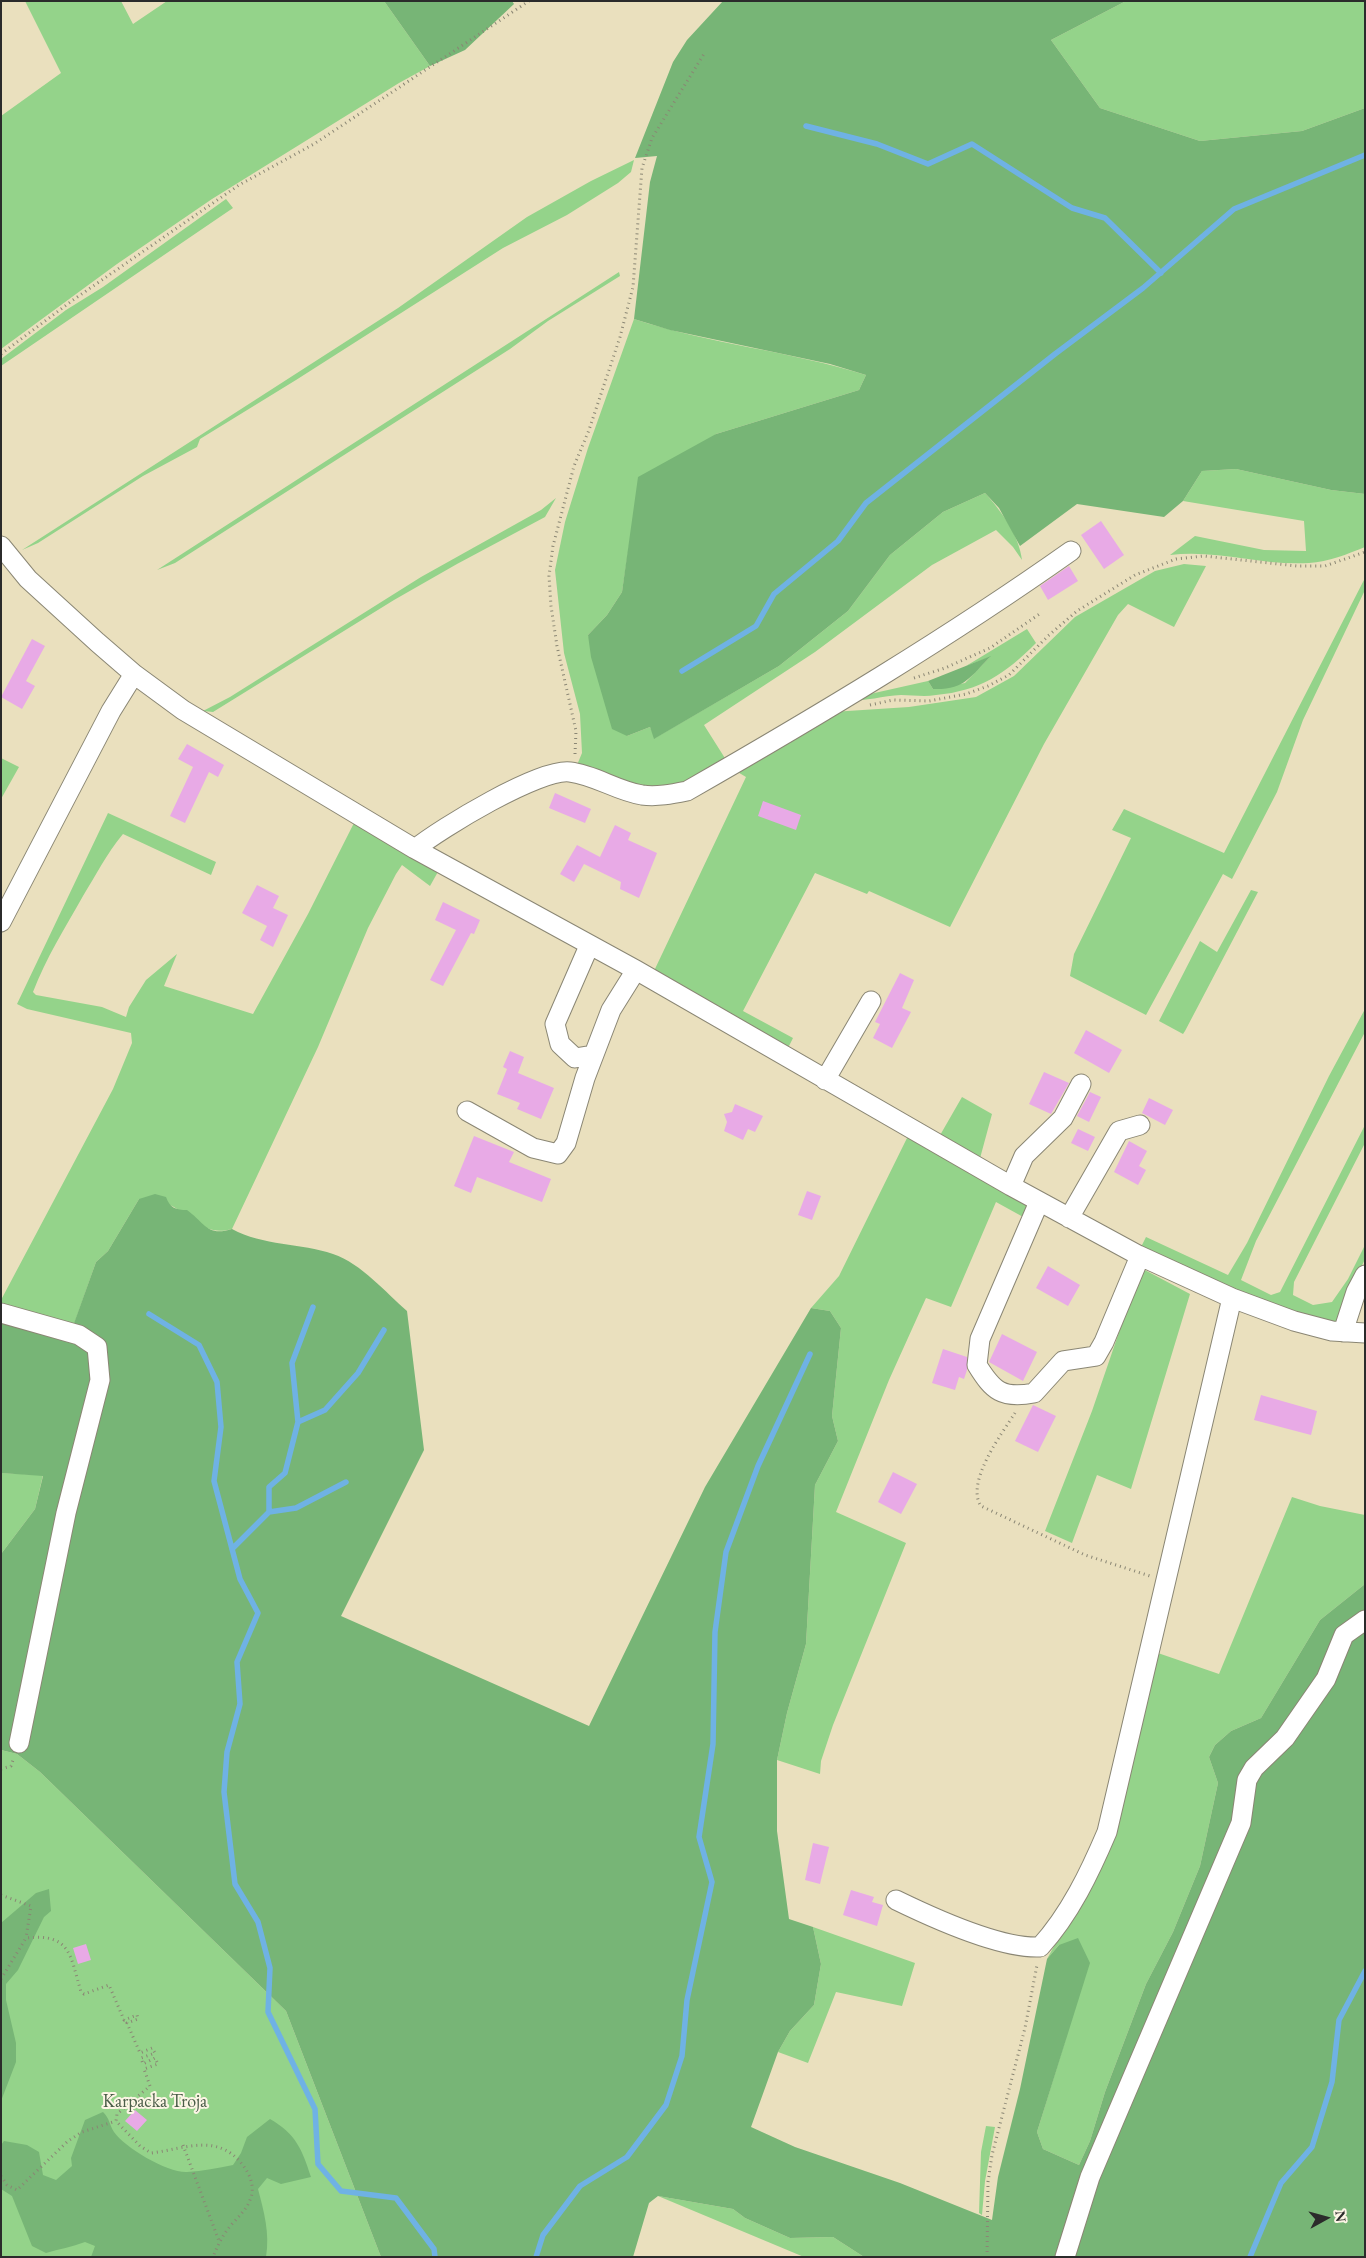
<!DOCTYPE html>
<style>
body{margin:0}
#map{position:relative;width:1366px;height:2258px;overflow:hidden;background:#eae0be;font-family:"EB Garamond",serif}
canvas{display:block}
.frame{position:absolute;inset:0;border:2px solid #2b2b2b;pointer-events:none}
.north{position:absolute;left:1301px;top:2193px;width:50px;height:50px;-webkit-text-stroke:4px #fcf5e5;paint-order:stroke;rotate:83deg;font-size:14px;font-weight:700;line-height:20px;text-align:center;color:#2b2b2b}
.north::after{content:'';display:block;margin:auto;width:18px;height:22px;background:#2b2b2b;clip-path:polygon(50% 0,100% 100%,50% 72%,0 100%)}
</style>
<div id="map">
<canvas width="1366" height="2258"></canvas>
<div class="frame"></div>
<div class="north">N</div>
</div>
<script>
const g = document.querySelector('canvas').getContext('2d');
g.lineJoin = 'round';
function fillPath(path, color) { g.fillStyle = color; g.fill(path, 'evenodd'); }
function trace(path, color, width, dash) { g.strokeStyle = color; g.lineWidth = width; g.lineCap = dash ? 'butt' : 'round'; g.setLineDash(dash || []); g.stroke(path); }
function label(font, color, halo, rows, align = 'center') {
  g.font = font + ' "EB Garamond",serif'; g.lineWidth = 4; g.setLineDash([]); g.textBaseline = 'middle'; g.strokeStyle = halo; g.fillStyle = color; for (const [text, x, y, turn = 0] of rows) {
    g.save(); g.translate(x, y); g.rotate((+turn || 0) * Math.PI / 180); g.textAlign = isNaN(turn) ? turn : align; if (halo) g.strokeText(text, 0, 0); g.fillText(text, 0, 0); g.restore();
  }
}
fillPath(new Path2D(`
 M25 1H121L133 24 167 1H384L430 66 399 83 212 199 117 264 1 349V116L61 73Z
 M1126 1H1365V108L1302 131 1200 141 1100 108 1051 40Z
 M634 160 631 172 618 183 567 215 503 248 296 380 200 439 197 447 143 476 38 543 22 550 398 308 527 217 591 181Z
 M226 199 233 208 1 366V359L66 310 103 287Z
 M619 272 620 276 548 321 510 349 175 563 157 570Z
 M634 319C710 344 790 351 866 375L859 390 716 434 629 546 622 592 607 615 588 635 627 736 650 727 655 738 779 666 848 611 890 555 943 512 985 493C1002 512 1019 535 1022 560L1013 547 996 530 932 565 815 652 704 725 728 763 672 788 652 791 577 765 582 753 580 714 564 653 555 570 565 522 588 448Z
 M1236 469 1331 490 1365 494V547C1347 554 1329 562 1309 563 1262 566 1217 549 1170 555L1195 536 1264 550 1306 551 1304 521 1183 501 1202 471Z
 M556 498 545 517 457 564 394 600 213 712 203 711 230 697 421 577 541 510Z
 M1184 564 1206 566 1174 627 1128 604 1118 615 1044 744 950 927 869 891 867 894 815 873 743 1011 793 1038 787 1050 654 971 746 777 736 771 832 712 909 707 976 697 1014 676 1075 617 1155 571Z
 M1365 578V590L1303 720 1277 792 1232 879 1223 874 1146 1015 1070 976 1074 954 1131 838 1112 830 1124 809 1224 853Z
 M1027 629 1036 643C1005 674 980 691 936 695 924 697 913 695 901 695 883 696 866 701 847 701L870 694 928 681 933 689 965 683 990 657 966 666Z
 M1 758 19 767 1 799Z
 M108 813 216 862 211 875 123 834C107 853 96 875 83 896 65 928 46 958 33 992L36 995 102 1007 126 1017 129 1007 146 980 177 954 164 986 253 1014 308 914 355 821 439 870 430 886 402 865 396 874 368 928 318 1047 232 1229C205 1237 192 1216 170 1205 161 1201 149 1201 139 1199L108 1251 96 1262 73 1327 1 1309V1300L113 1089 132 1043 131 1033 27 1009 17 1004Z
 M1251 890 1258 892 1185 1031 1183 1034 1159 1021 1200 941 1217 952Z
 M1365 1009V1032L1256 1241 1241 1280 1271 1295 1280 1292 1365 1125V1143L1294 1282 1293 1295 1313 1305 1332 1302 1348 1279 1365 1245V1259L1335 1323 1253 1303 1140 1249 1146 1237 1228 1275 1247 1243 1329 1076Z
 M962 1097 992 1114 979 1162 939 1137Z
 M908 1136 1028 1204 1025 1218 996 1202 951 1307 926 1298 889 1380 836 1512 906 1543 833 1725 821 1761 820 1774 777 1760 787 1713 806 1644 815 1485 838 1441 832 1416 841 1328 830 1311 811 1308 839 1276Z
 M1141 1268 1190 1294 1131 1489 1097 1475 1072 1543 1045 1531 1092 1411Z
 M1 1473 43 1475 35 1509 1 1554Z
 M1292 1497 1320 1506 1365 1515V1584L1320 1620 1261 1718 1231 1731 1215 1745 1209 1757 1218 1783 1200 1866 1173 1932 1146 1984 1105 2092 1090 2141 1079 2165 1043 2149 1037 2132 1066 2038 1059 1945 1047 1959 1091 1879 1155 1652 1219 1674Z
 M1 1750 17 1754 40 1772 286 2011 381 2257H1Z
 M813 1927 915 1963 902 2006 836 1992 808 2063 778 2052 790 2031 814 2005 821 1964Z
 M986 2126 995 2127 985 2181 982 2215 979 2213 981 2152Z
 M658 2196 733 2209 745 2218 790 2238 833 2237 864 2257H804Z`), '#94d38a');
fillPath(new Path2D(`
 M384 1H512L514 4 465 50 430 66Z
 M723 1H1126L1051 40 1100 108 1200 141 1302 131 1365 108V494L1331 490 1236 469 1202 471 1183 501 1164 517 1077 504 1020 546 999 508 985 493 943 512 890 555 848 611 779 666 654 739 650 727 627 736 612 729 591 657 588 635 607 615 622 592 638 477 716 434 859 390 866 375 830 364 670 330 634 319 650 182 657 156 635 158 673 62 687 40Z
 M991 656C970 677 965 690 933 689L928 681Z
 M155 1194 166 1197C170 1208 176 1210 187 1210 205 1223 207 1237 232 1229 263 1246 301 1243 333 1254 362 1264 385 1292 407 1311L424 1450 341 1616 589 1726 705 1487 811 1308 830 1311 841 1328 832 1416 838 1441 815 1485 806 1644 787 1713 777 1760V1831L789 1919 813 1927 821 1964 814 2005 790 2031 778 2052 751 2127 795 2147 900 2183 992 2220 998 2177 1020 2089 1047 1959 1059 1945 1078 1938 1090 1963 1037 2132 1043 2149 1079 2165 1090 2141 1105 2092 1146 1984 1173 1932 1200 1866 1218 1783 1209 1757 1215 1745 1231 1731 1261 1718 1320 1620 1365 1584V2257H864L833 2237 790 2238 745 2218 733 2209 658 2196 649 2203 633 2257H381L286 2011 40 1772 17 1754 1 1750V1554L35 1509 43 1476 1 1473V1309L73 1326 96 1262 108 1251 139 1199Z
 M49 1889 51 1911 44 1917 18 1970 6 1984V2000L16 2043V2062L1 2101V1923L36 1893Z
 M103 2112C110 2119 109 2124 114 2132 125 2148 168 2173 187 2172 203 2171 218 2168 233 2165L241 2153 247 2137 270 2119C296 2134 302 2149 311 2177L281 2184 267 2178 258 2189C264 2212 270 2233 266 2257H91L95 2246 85 2242C72 2247 59 2249 46 2253L32 2246 12 2196 1 2189V2145L4 2141 27 2145 39 2152 43 2175 56 2180 72 2166 71 2158 85 2120Z`), '#77b576');
trace(new Path2D(`
 M806 126 877 144 928 164 972 144 1072 208 1105 218 1161 273
 M682 671 756 626 774 594 838 541 866 503 1055 354 1143 288 1234 209 1365 155
 M149 1314 199 1345 217 1382 221 1427 214 1481 240 1579 258 1613 237 1662 240 1704 227 1752 224 1792 235 1884 258 1922 270 1968 268 2012 315 2109 318 2164 341 2191 396 2198 434 2249 435 2257
 M298 1422 325 1410 358 1373 384 1330
 M269 1512 296 1508 346 1482
 M232 1549 269 1512V1487L285 1473 298 1422 292 1363 313 1307
 M536 2257 543 2235 580 2186 627 2157 666 2105 682 2056 687 2000 712 1882 699 1837 713 1744 715 1632 726 1552 758 1466 810 1354
 M1250 2257 1281 2183 1312 2147 1332 2082 1339 2020 1365 1971`), '#6fb2e4', 5.5);
fillPath(new Path2D(`
 M1101 521 1124 555 1104 569 1081 535Z
 M1069 566 1078 581 1048 600 1040 586Z
 M32 639 45 646 26 681 35 686 22 709 1 697Z
 M187 744 224 765 218 777 209 772 185 823 170 816 193 767 178 759Z
 M555 793 591 809 585 823 549 808Z
 M763 801 801 815 796 830 758 816Z
 M615 825 631 833 628 840 657 853 639 898 620 889 621 882 584 864 574 882 560 874 577 845 600 857Z
 M257 885 279 896 273 908 288 915 273 947 260 940 267 926 242 913Z
 M443 902 480 920 474 934 471 933 443 986 430 980 456 930 435 920Z
 M900 973 914 980 902 1008 911 1012 892 1048 873 1038 880 1024 875 1022Z
 M1086 1030 1122 1050 1109 1073 1074 1053Z
 M510 1051 524 1057 518 1073 554 1088 541 1119 517 1109 520 1103 497 1094 507 1069 503 1067Z
 M1044 1072 1069 1083 1051 1114 1029 1104Z
 M1090 1092 1101 1097 1089 1122 1077 1116Z
 M1149 1098 1173 1110 1165 1125 1142 1113Z
 M735 1104 763 1116 755 1132 748 1129 743 1140 724 1131 727 1122 724 1114 732 1112Z
 M1078 1129 1095 1137 1088 1151 1071 1143Z
 M474 1136 514 1152 509 1162 551 1179 542 1202 477 1177 471 1193 454 1186Z
 M1129 1141 1147 1151 1139 1166 1146 1170 1138 1185 1114 1172Z
 M807 1191 821 1196 812 1220 798 1215Z
 M1048 1266 1080 1285 1068 1306 1036 1288Z
 M1002 1334 1037 1352 1023 1381 989 1362Z
 M943 1349 967 1357V1370L964 1379 959 1377 955 1390 932 1383Z
 M1261 1395 1317 1411 1311 1435 1254 1420Z
 M1033 1405 1056 1416 1038 1452 1015 1441Z
 M893 1472 917 1484 901 1514 878 1502Z
 M813 1843 829 1847 820 1884 805 1880Z
 M851 1890 874 1897 872 1902 883 1905 877 1926 843 1915Z
 M86 1944 91 1960 78 1964 73 1948Z
 M135 2110 147 2120 137 2131 125 2121Z`), '#e8aae6');
const minor = new Path2D(`
 M1 546 28 579 97 642 134 674 183 710 415 849 636 970 1011 1186 1138 1255 1232 1298 1294 1321 1332 1331 1365 1333
 M415 849C441 828 540 768 570 772 595 775 617 791 642 795 657 797 672 794 687 791 818 716 948 638 1071 551
 M1 922 111 711 134 674
 M589 946 555 1024 560 1044 575 1058 593 1055
 M825 1080 871 1001
 M467 1111 533 1148 558 1154 566 1143 585 1078 611 1010 636 970
 M1011 1186 1024 1156 1063 1118 1081 1084
 M1039 1202 980 1339 977 1365C993 1391 1002 1399 1034 1393L1063 1361 1096 1356 1104 1342 1140 1256
 M1069 1218 1119 1131 1140 1125
 M1 1313 79 1335 97 1347 100 1380 66 1513 19 1743
 M1343 1332 1356 1292 1365 1275
 M896 1900C933 1918 1000 1949 1040 1947 1070 1914 1090 1872 1107 1832L1232 1298
 M1065 2257 1090 2177 1241 1823 1247 1780 1254 1768 1285 1738 1326 1679 1344 1635 1365 1620`);
trace(minor, '#8a8674', 21);
trace(new Path2D(`
 M1 354 73 300 239 185 314 144 529 1
 M914 678 945 668 990 648 1041 613
 M870 705 893 700 929 701 966 694 988 686 1009 675 1048 636 1077 611 1135 575 1176 559 1204 556 1297 566H1325L1365 552
 M575 754 576 731 557 646 551 606 549 576 553 546 574 466 589 430 620 337 633 287 642 168 652 138 704 54
 M1015 1413C1002 1433 965 1483 981 1506L1085 1555 1150 1576
 M1 1769 11 1766 13 1760
 M1 1895 31 1906 26 1938
 M1 1979 26 1938C71 1933 70 1955 81 1992L84 1994 109 1985 124 2020 137 2015 138 2019 127 2023 140 2053 152 2048 155 2053 141 2058 143 2064 155 2058 158 2064 144 2069 150 2086 117 2114 116 2121 140 2146 151 2153C186 2149 219 2131 245 2168 251 2177 255 2189 250 2200 246 2210 239 2216 232 2224 223 2234 218 2245 213 2257
 M183 2145 219 2241
 M1 2176 7 2185 17 2190 68 2141 82 2132 116 2121
 M987 2257 988 2182 992 2155 1025 2028 1037 1965`), '#8a8674', 3, [1, 4]);
trace(minor, '#fff', 19);
label('18px', '#4a5d48', '#fcf5e5', [
 ["Karpacka Troja",155,2102]
]);
</script>
